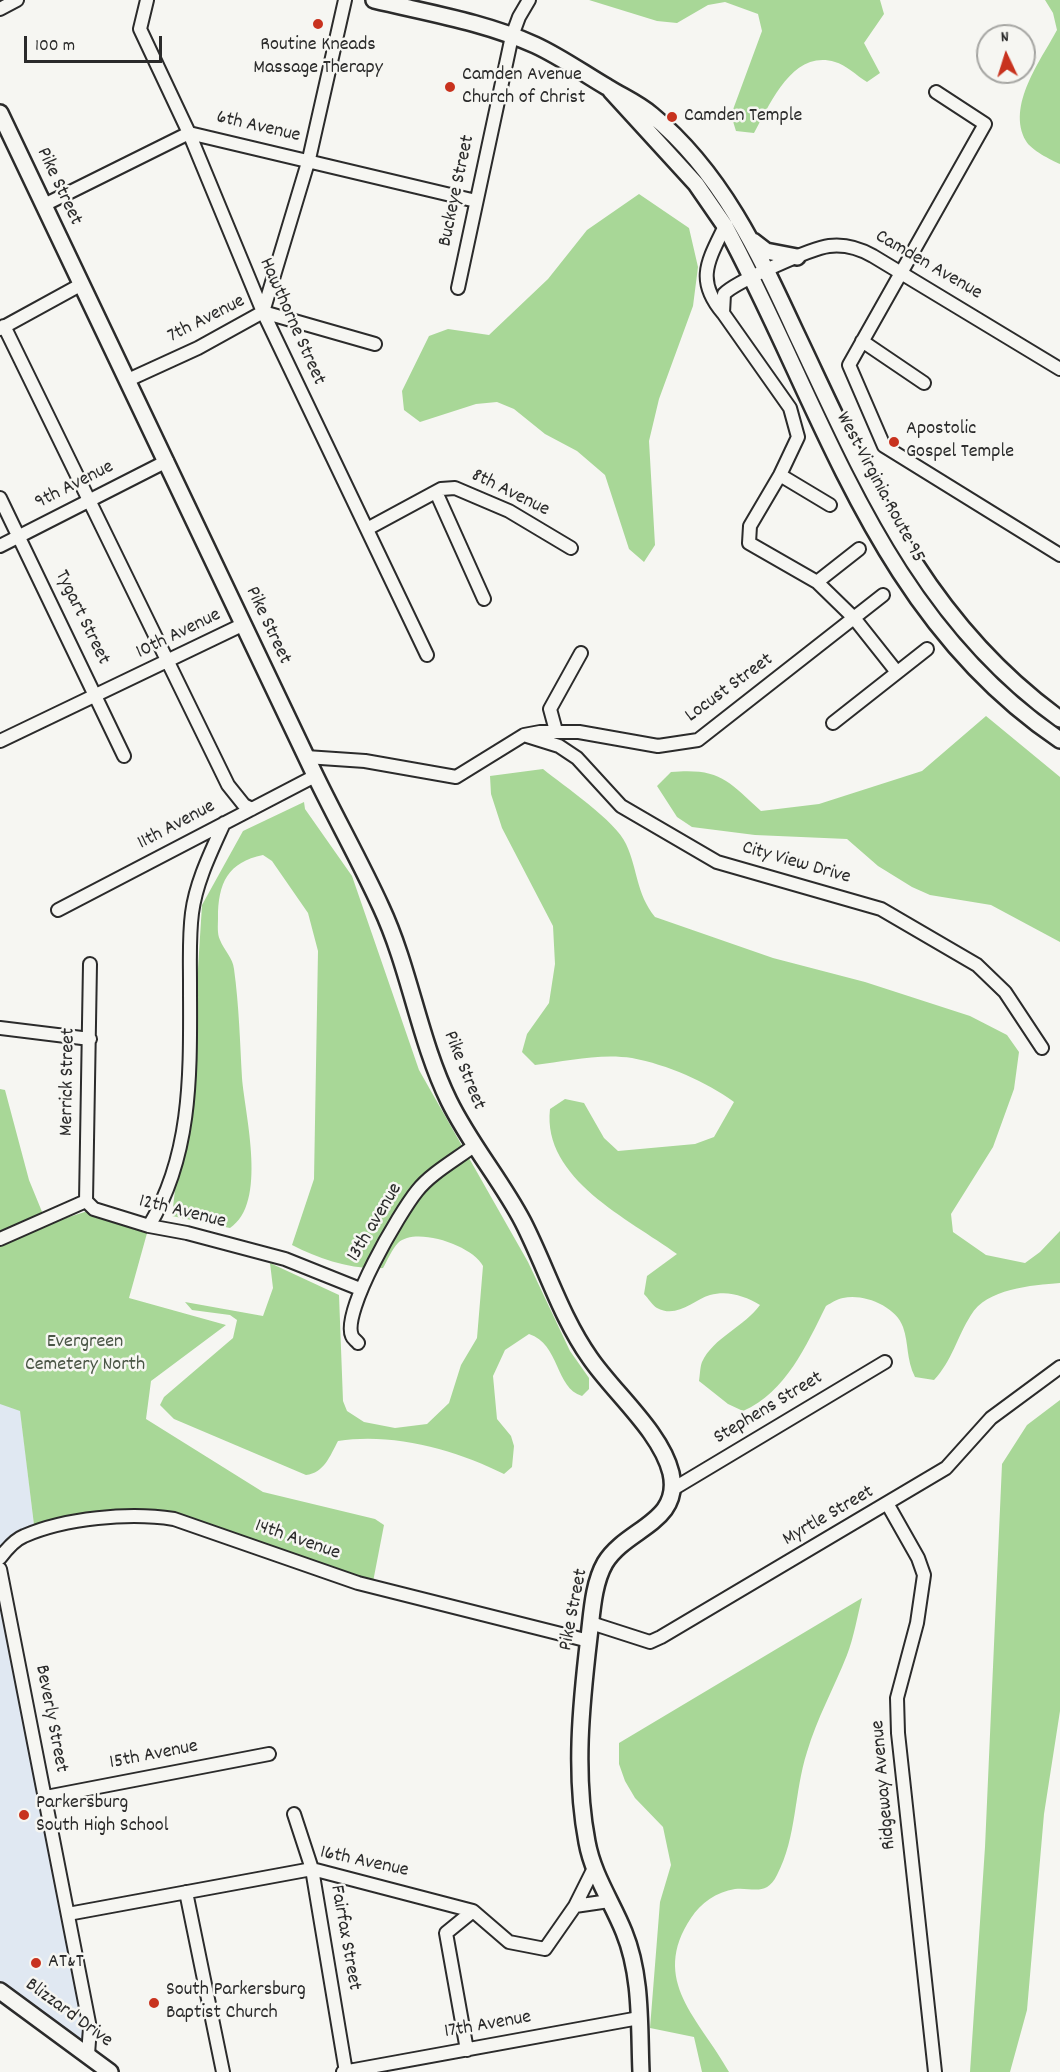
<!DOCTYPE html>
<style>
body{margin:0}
#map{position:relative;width:1060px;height:2072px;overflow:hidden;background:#f6f6f2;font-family:Dekko,sans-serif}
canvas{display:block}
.north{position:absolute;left:976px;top:24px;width:60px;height:60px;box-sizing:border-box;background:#f6f6f2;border:2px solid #a5a5a2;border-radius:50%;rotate:356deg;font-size:16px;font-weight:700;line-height:24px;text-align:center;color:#2b2b2b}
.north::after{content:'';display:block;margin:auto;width:21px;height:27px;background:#c8321e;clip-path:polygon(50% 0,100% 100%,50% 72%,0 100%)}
.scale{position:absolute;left:24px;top:36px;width:138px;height:27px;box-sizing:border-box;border:3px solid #2b2b2b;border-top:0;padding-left:8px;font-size:18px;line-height:21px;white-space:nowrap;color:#2b2b2b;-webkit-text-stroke:4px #f6f6f2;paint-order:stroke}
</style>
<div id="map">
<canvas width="1060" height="2072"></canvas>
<div class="north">N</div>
<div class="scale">100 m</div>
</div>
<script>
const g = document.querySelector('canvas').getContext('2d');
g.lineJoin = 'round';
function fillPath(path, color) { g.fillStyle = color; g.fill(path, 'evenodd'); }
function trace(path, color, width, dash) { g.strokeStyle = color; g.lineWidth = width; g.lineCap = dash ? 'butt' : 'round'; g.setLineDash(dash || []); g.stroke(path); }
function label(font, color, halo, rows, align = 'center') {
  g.font = font + ' Dekko,sans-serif'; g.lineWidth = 5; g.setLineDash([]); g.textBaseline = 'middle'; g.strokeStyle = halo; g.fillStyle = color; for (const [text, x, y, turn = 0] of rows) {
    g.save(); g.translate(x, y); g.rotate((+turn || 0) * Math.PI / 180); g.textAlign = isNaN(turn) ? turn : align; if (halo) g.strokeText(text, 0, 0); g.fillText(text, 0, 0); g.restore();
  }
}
fillPath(new Path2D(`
 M0 1241 35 1533 0 1557Z
 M0 1569 90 2028 88 2054 0 1990Z`), '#e0e8f2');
fillPath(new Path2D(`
 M589 0H880L884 14 864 43 880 73 867 82C857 76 845 64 835 62 792 49 770 105 754 133L736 131 731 115 762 31 758 14 725 2 708 5 677 23 657 21Z
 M1045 0H1060V164C1051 160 1031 150 1026 141 1006 106 1041 60 1057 30L1053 13Z
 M639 194 689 228 698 267 693 306 659 399 649 441 655 545 644 562 629 549 605 475 577 451 545 434 514 409 497 402 476 404 420 422 404 410 402 391 429 336 448 329 489 335 548 279 587 230Z
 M986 716 1060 777V942L991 905 930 895 912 887 878 866 847 839 755 835 692 827 677 817 657 786 671 772C720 768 727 780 761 811L819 804 922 771Z
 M543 769C564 786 616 821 626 844 638 870 636 893 655 917L773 958 865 982 970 1016 1007 1035 1019 1052 1014 1089 993 1147 951 1214 953 1232 986 1255 1025 1263 1040 1252 1060 1231V1283C1032 1285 986 1289 971 1315 957 1337 952 1361 934 1380L915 1377C906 1359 909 1344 903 1327 896 1306 863 1293 843 1298 837 1299 831 1303 826 1306 806 1346 786 1392 743 1411L728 1404 699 1381C700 1375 700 1367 702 1362 713 1338 745 1326 760 1305 745 1296 728 1290 710 1295 693 1300 677 1319 657 1308 653 1306 648 1298 644 1294L647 1276 677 1254C629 1219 542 1179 550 1109L565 1099 584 1103 604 1138 618 1151 695 1144 714 1137 734 1102C705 1081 668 1065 632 1058 601 1053 566 1061 535 1065L522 1052 527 1034 549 1003 555 964 553 926 502 828 491 794 490 776Z
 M304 802 305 809 352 876 419 1070 528 1262 570 1351 589 1378V1389L582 1396C555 1388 560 1344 529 1334L505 1350 493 1376 497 1419 511 1436 514 1446 512 1467 504 1474C457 1450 392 1432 338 1441 330 1456 324 1473 306 1475L174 1419 160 1405 164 1397 233 1338 237 1320 230 1315 192 1310 185 1302 263 1316 273 1288 270 1263 339 1295 343 1401 347 1411 364 1422 395 1428 427 1424 449 1403 461 1365 477 1338 483 1266C473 1246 416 1226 398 1243 392 1249 387 1261 383 1268 352 1270 319 1259 292 1245L314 1179 318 951 308 913 272 861 263 855C228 862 218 883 218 918 218 925 217 934 220 940 224 950 233 958 234 969 239 1005 240 1042 242 1078 245 1116 268 1203 230 1228L172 1216 195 1016 202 905 243 831Z
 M0 1089 5 1090 29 1180 47 1224 94 1209 149 1226 129 1298 226 1325 151 1381 146 1419 263 1492 375 1519 384 1525 372 1587 148 1515 35 1533 20 1411 0 1404Z
 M1060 1400V1711L1044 1814 1027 2010 1010 2072H970L985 1847 1002 1464 1027 1425Z
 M862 1598C857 1617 854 1637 847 1655 834 1688 817 1718 807 1752 794 1792 797 1837 777 1875 766 1897 752 1887 735 1889 716 1892 701 1903 691 1918 649 1981 700 2019 729 2072H702L694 2037 650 2028 660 1902 671 1865 663 1827 635 1798 625 1781 619 1764V1743Z`), '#a8d797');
const minor = new Path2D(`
 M147 0 140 29 189 133 263 312 427 655
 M0 9 17 0
 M936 92 985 124 849 365 884 446 1060 555
 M44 205 189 133 476 201
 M458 288 512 36 519 17 529 0
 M263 312 309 159 345 0
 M723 313C695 280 708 261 725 226
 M4 326 228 785 244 805 252 809
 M0 329 82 284
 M862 341 924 383
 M128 380 198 348 263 312 375 344
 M780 475 830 505
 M436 492 484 599
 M0 498 124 756
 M367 529 441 489 455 488 509 511 571 548
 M0 546 167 461
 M817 582 859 549
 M896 671 854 618 817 582 749 543 750 526 780 475 798 437 790 408 723 313 724 294C735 282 812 248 829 246 845 244 859 248 873 256L1060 369
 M833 723 927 649
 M556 731 550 709 581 653
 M527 736 559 746 577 758 621 806 717 862 881 909 977 965 1005 992 1042 1048
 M0 741 244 624
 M306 757 365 761 456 777 524 735 540 732H579L658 746 698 740 883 595
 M58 910 315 776
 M0 1028 90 1039
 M86 1201 90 964
 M149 1226C194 1151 190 1067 190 982 190 960 189 936 192 913 196 882 211 852 224 823
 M0 1239 86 1201 94 1209 149 1226 187 1233 285 1259 360 1289
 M358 1343C356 1340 353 1339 352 1336 341 1312 400 1212 417 1191 431 1173 457 1159 475 1145
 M673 1489 885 1362
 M888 1505 918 1558 924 1575 917 1623 897 1698 898 1733 935 2072
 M0 1558C6 1550 14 1540 24 1536 65 1518 129 1512 174 1519L358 1583 589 1641
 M0 1569 90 2028 88 2054
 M591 1623 650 1642 661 1637 946 1468 991 1418 1060 1367
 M46 1797 269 1754
 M294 1814 312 1869 346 2072
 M186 1892 223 2072
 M575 1906 609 1901
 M68 1914 312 1869 473 1911 509 1942 545 1949 575 1906 594 1868
 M467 2050 446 1933 473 1911
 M343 2072 639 2018`);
const major = new Path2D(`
 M374 0C428 13 484 22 535 45 561 57 583 73 607 87 623 97 638 103 652 115 721 172 758 251 795 331 865 478 922 620 1060 719
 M611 91 696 184 725 226C824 409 877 617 1060 740
 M0 113C104 332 207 552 313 771 335 817 360 861 381 907 410 969 419 1040 449 1101 470 1144 501 1180 523 1222 546 1267 561 1317 590 1358 614 1393 661 1432 671 1473 682 1523 626 1528 605 1563 593 1584 592 1613 589 1637 581 1705 574 1774 587 1842 593 1875 612 1902 624 1932 642 1976 639 2026 641 2072
 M753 241 766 251 797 257
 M0 1991 110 2072`);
trace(minor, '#2b2b2b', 16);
trace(major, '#2b2b2b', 20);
trace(minor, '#f6f6f2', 12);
trace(major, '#f6f6f2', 15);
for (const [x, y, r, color] of [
 [318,24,6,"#c8321e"],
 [450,87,6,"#c8321e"],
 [672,117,6,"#c8321e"],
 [894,442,6,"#c8321e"],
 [24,1815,6,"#c8321e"],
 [36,1963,6,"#c8321e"],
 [154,2003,6,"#c8321e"]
]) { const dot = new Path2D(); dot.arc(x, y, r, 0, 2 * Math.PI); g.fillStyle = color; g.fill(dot); trace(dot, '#f6f6f2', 2); }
label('20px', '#2b2b2b', '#f6f6f2', [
 ["Routine Kneads",318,46,"center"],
 ["Massage Therapy",318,69,"center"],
 ["Camden Avenue",462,76],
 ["Church of Christ",462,99],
 ["Camden Temple",684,117],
 ["Apostolic",906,430],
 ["Gospel Temple",906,453],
 ["Parkersburg",36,1804],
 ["South High School",36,1827],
 ["AT&T",48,1963],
 ["South Parkersburg",166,1991],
 ["Baptist Church",166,2014]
], 'left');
label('20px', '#2b2b2b', '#f6f6f2', [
 ["6th Avenue",258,128,13],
 ["Pike Street",58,187,65],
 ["Buckeye Street",458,191,-78],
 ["Camden Avenue",928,266,30],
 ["7th Avenue",207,320,-27],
 ["Hawthorne Street",291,322,66],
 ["9th Avenue",75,486,-27],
 ["West Virginia Route 95",879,488,62],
 ["8th Avenue",510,494,26],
 ["Tygart Street",81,618,64],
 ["Pike Street",267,626,65],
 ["10th Avenue",179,635,-26],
 ["Locust Street",730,689,-36],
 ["11th Avenue",177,826,-28],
 ["City View Drive",796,864,16],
 ["Pike Street",463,1071,68],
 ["Merrick Street",69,1082,-89],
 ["12th Avenue",182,1213,14],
 ["13th avenue",376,1223,-59],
 ["Stephens Street",769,1409,-31],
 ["Myrtle Street",829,1517,-30],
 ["14th Avenue",297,1541,19],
 ["Pike Street",575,1610,-79],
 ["Beverly Street",50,1719,79],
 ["15th Avenue",154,1756,-11],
 ["Ridgeway Avenue",885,1785,-95],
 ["16th Avenue",364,1863,12],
 ["Fairfax Street",344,1938,80],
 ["Blizzard Drive",68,2014,36],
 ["17th Avenue",488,2026,-10]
]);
label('20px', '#4a5646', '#f6f6f2', [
 ["Evergreen",85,1343],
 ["Cemetery North",85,1366]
]);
</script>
